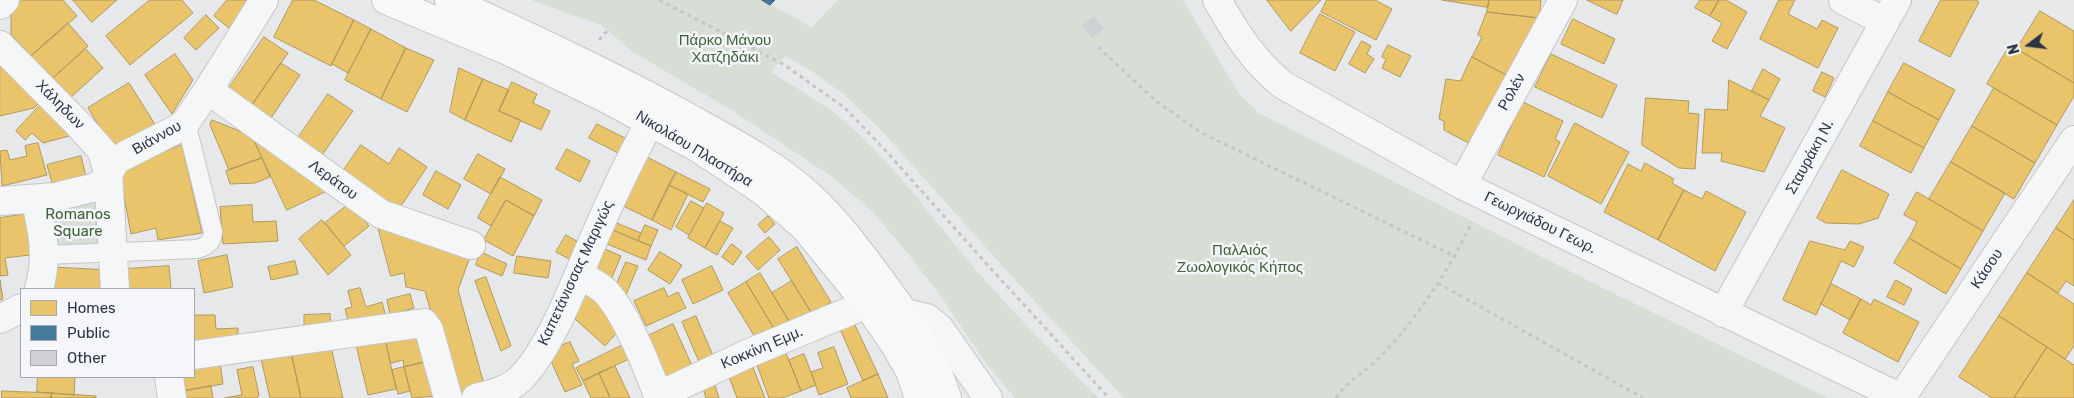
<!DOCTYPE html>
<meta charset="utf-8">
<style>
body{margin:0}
#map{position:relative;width:2074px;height:398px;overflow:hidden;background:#e6e8ea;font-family:Rubik,sans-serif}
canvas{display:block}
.legend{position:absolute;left:20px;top:288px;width:175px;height:90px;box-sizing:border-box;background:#f4f6f9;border:1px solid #a4a8b1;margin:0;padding:6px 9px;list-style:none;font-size:15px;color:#2b3445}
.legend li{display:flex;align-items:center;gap:10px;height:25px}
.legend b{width:25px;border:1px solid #a4a8b1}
.north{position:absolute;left:2004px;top:20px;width:50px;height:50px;-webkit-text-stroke:4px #f4f6f9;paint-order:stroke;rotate:255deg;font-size:14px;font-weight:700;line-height:20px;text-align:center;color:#2b3445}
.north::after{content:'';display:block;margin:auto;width:18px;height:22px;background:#2b3445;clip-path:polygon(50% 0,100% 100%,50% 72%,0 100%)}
</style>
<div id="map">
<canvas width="2074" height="398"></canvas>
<ul class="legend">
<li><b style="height:14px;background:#e9c46a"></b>Homes</li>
<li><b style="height:14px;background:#457b9d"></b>Public</li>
<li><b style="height:14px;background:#ced0d3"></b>Other</li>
</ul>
<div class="north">N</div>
</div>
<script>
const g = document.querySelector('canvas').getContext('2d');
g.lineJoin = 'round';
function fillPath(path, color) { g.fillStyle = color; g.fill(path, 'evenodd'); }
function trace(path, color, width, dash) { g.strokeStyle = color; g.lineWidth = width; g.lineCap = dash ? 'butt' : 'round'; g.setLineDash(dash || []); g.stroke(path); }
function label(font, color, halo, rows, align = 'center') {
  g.font = font + ' Rubik,sans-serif'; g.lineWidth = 5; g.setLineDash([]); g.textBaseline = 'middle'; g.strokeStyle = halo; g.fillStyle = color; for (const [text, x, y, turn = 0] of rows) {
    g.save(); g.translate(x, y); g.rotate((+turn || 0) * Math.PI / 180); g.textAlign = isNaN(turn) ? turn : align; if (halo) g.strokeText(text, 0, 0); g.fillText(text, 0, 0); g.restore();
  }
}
fillPath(new Path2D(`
 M531 0H762L812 27 838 0H1183L1239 94 1259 113 1607 290 1828 398H1124L1016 281 881 130 846 96 813 72 785 56 771 72C793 86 817 100 838 116 889 157 928 213 970 263 1011 311 1054 354 1099 398H1015L985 362 942 298 906 251 872 211 831 176 733 111 633 52 601 25Z
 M105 184 109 248 49 252 41 202Z`), '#d6ded6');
const homes = new Path2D(`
 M22 0H63L77 16 31 56 11 34V10Z
 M73 0H117L92 22Z
 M150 0H182L193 13 130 65 106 36Z
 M227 0H252L229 28 214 16Z
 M293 0H314L354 20 331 66 274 37Z
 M1267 0H1321L1291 31Z
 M1327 0H1375L1392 9 1376 40 1321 12Z
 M1442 0H1489L1488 7Z
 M1489 0H1541L1539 18 1487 12Z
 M1587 0H1623L1617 14Z
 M1700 0H1719L1710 16 1695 8Z
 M1719 0H1726L1747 12 1727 49 1712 41 1722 23 1710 16Z
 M1779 0H1795L1788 14 1817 29 1822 20 1838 28 1818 68 1760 39Z
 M1941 0H1976L1979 2 1950 57 1919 41Z
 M2040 11 2074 31V83L2017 49Z
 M1487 12 1539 18 1510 77 1472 57 1482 37 1478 35Z
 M1320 14 1355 32 1335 71 1300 53Z
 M206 15 219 28 196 50 184 38Z
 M1573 19 1615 39 1604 64 1561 44Z
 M354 20 371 29 348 73 332 64Z
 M68 23 88 46 52 79 31 56Z
 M371 29 406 48 381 99 345 80Z
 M264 37 288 53 250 108 227 91Z
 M1362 41 1371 46 1367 54 1374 59 1365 73 1349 64Z
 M1388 45 1411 56 1400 77 1382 68 1386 59 1382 57Z
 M2010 45 2074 83V96L2057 125 1987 84Z
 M406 48 434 60 407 112 381 99Z
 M86 49 103 68 69 99 52 79Z
 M175 54 193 80 172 114 145 75Z
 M1551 54 1617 85 1602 118 1535 87Z
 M0 57 41 101 34 108 0 116Z
 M1472 57 1510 77 1474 146 1444 130V121L1439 119 1446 79 1460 81Z
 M281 63 300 75 269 121 250 108Z
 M1904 63 1955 90 1939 120 1888 92Z
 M459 68 483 79 465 120 450 112Z
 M1763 69 1780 79 1769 100 1752 91Z
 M1822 72 1834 78 1825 97 1813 91Z
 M483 79 509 90 499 111 521 120 511 142 465 120Z
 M1729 80 1769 100 1760 116 1785 128 1764 172 1721 161 1722 153H1702L1705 109 1727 110Z
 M512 82 537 94 533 103 550 111 541 130 499 111Z
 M129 83 156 126 115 152 88 108Z
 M1994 88 2057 125 2035 163 1972 126Z
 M1888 92 1939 120 1924 148 1873 121Z
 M328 94 353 111 322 155 298 138Z
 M1646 98 1689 101 1688 113 1699 114 1695 169 1679 168 1642 145Z
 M1523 102 1563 121 1555 139 1560 142 1544 177 1498 155Z
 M42 103 73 135 43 143 32 133 25 140 16 131Z
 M212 120 252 136 262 158 229 170 210 125Z
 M1873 121 1924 148 1911 173 1860 146Z
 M1575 123 1629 152 1601 204 1548 176Z
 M597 124 629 140 622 155 589 138Z
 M1972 126 2035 163 2014 199 1951 162Z
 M252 136 329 190 287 210Z
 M38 143 47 175 2 186 0 151 7 150 10 160 27 156 25 146Z
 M182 145 202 233 158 240 156 228 131 234 119 170Z
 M361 145 389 164 399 148 427 167 397 212 341 174Z
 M567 149 590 161 580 182 556 169Z
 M478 154 505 169 491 194 464 179Z
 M81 156 87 181 54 190 47 165Z
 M645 156 676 172 652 220 621 205Z
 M262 158 270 177 255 183 230 184 226 171Z
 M1951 162 2005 193 1983 231 1929 199Z
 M1645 163 1674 179 1672 183 1684 190 1658 240 1604 212 1628 164 1641 171Z
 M1842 170 1889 194 1878 218 1859 224 1826 223 1817 218Z
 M436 171 461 185 448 209 423 195Z
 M676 172 710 189 703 202 669 185Z
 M500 177 542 200 534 216 506 200 491 226 478 218Z
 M669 185 688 194 671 230 652 220Z
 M1684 190 1702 199 1706 191 1746 212 1715 271 1658 240Z
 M1917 192 1983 231 1961 269 1909 238 1917 222 1904 215Z
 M506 200 534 216 513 256 484 240Z
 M2074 200V240L2056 228Z
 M691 201 704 208 689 235 676 227Z
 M350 203 369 226 344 246 325 223Z
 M707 203 724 213 705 248 688 238Z
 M252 205 253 222 276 221 278 241 223 244 220 207Z
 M33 213 38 254 5 258 8 275 0 276V218Z
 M768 216 775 224 765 233 758 225Z
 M607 219 641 233 638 241 613 230 610 237 601 233Z
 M322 220 351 255 328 275 299 239Z
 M720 221 733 228 717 255 705 248Z
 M645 225 658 230 651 246 638 241Z
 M378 227 471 254 458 290 485 388 454 396 425 291 406 287 404 273 391 276Z
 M2056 228 2074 240V286L2066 281 2058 293 2027 273Z
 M613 230 651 246 646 260 607 244Z
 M566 235 582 244 573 261 556 252Z
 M769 237 780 250 758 270 746 257Z
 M1909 238 1961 269 1946 294 1894 263Z
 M1810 241 1845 250 1850 241 1864 247 1854 267 1841 261 1816 315 1783 300Z
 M732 244 742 252 733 265 722 257Z
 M596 245 621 256 610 282 585 271Z
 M797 247 831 302 812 314 778 259Z
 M481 252 507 264 502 276 476 265Z
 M660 252 682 265 670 284 648 270Z
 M227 255 233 287 204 293 198 261Z
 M517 256 551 261 548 278 514 273Z
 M295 261 298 274 271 280 268 267Z
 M626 262 638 266 624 300 613 294Z
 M169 266 171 289H127L126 269Z
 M712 266 723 290 693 304 682 280Z
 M53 267 109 270 108 289H52Z
 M760 273 792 326 776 332 746 282Z
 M2027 273 2074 304V346L2065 359 1999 316Z
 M486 277 511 346 501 351 475 281Z
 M0 280 3 299 0 300Z
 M1896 280 1912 289 1904 305 1887 297Z
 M792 281 812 314 792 326 772 293Z
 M746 282 776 332 758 342 728 293Z
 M1832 284 1861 299 1850 320 1821 304Z
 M360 288 366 307 382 302 387 321 351 331 345 309 352 307 348 291Z
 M664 288 668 297 678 292 686 308 646 326 634 301Z
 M586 289 622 327 605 346 574 318Z
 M410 294 414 308 390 315 387 300Z
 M1861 299 1871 305 1874 299 1919 322 1898 362 1843 333Z
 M330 314 331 329 304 330V315Z
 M194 315H215L216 329 238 328V346L194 348Z
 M696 316 714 358 700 364 682 322Z
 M1999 316 2047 347 2014 398H1992L1959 377Z
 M854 323 878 374 863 381 840 329Z
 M673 324 695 372 661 385 641 339Z
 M384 334H422L429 361 404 367 403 360 391 363Z
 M384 334 396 389 368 395 355 341Z
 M570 342 579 361 572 364 582 385 565 392 547 352Z
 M330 343 343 398H301L291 352Z
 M627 343 633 357 583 381 576 368Z
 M834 347 848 384 819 395 811 372 823 368 818 353Z
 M2047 347 2074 365V398H2014Z
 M291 352 301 398H270L261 359Z
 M786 353 801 391 782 398H769L757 365Z
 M804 354 816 385 801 391 789 360Z
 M429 361 437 396 412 398 404 367Z
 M220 362 223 384 178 392 176 377H194V367Z
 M752 365 765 398H737L728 374Z
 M615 366 630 398H610L599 373Z
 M253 367 259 395 257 398H224L242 395 237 370Z
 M404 367 410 391 398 394 392 370Z
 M599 373 610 397 609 398H591L583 381Z
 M878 374 888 398H851L847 388Z
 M712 376 719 398H706L700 379Z
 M38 377H75L74 395 37 392Z
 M211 386 213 398H179L178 392Z
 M2 391 52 393 51 398H2Z
 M52 393 96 396V398H51Z`);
fillPath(homes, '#e9c46a');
trace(homes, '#b0995f', 1);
const public = new Path2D(`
 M762 0H775L770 5Z`);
fillPath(public, '#457b9d');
trace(public, '#3d6683', 1);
fillPath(new Path2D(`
 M1094 16 1104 29 1092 38 1082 25Z`), '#ced0d3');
const service = new Path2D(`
 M45 255 197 249C207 246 212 243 213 232L186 122`);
const minor = new Path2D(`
 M1843 0 1885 22
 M0 5 5 0
 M0 45 78 124 102 151 108 173 115 289
 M208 90 381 214 471 245
 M1462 185 1563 0
 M35 199C43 230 48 258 39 289
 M0 201 55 197 92 188 103 183 116 160 179 128 186 122 208 90 264 0
 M579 274C588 280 597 284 605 291 627 314 647 367 659 398
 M906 313 927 318 940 329 988 398
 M1723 313 1897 0
 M0 319 21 308
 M194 355 424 323 429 330 448 398
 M169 377 172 398
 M658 396 747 354 867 304
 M476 398C492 394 509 390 521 378 552 346 577 277 595 236 612 197 630 159 650 122
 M1901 398 2074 140`);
const tertiary = new Path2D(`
 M1217 0C1236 33 1253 61 1283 85L1462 185 1901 398`);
const secondary = new Path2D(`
 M386 0 506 50 607 99 698 148 763 191 805 228 867 304 895 345 910 371 919 398
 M449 0C532 38 614 76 693 120 733 142 776 165 810 196 839 223 862 255 885 286 911 321 934 356 947 398`);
trace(service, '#c4c6c8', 20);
trace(minor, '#c4c6c8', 30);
trace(tertiary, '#c4c6c8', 30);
trace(secondary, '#c4c6c8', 30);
trace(new Path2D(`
 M659 0 783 64 845 108 885 150 984 261 1109 398
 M599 40 607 31
 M1098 47 1156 101 1200 132 1456 257
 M1438 283 1643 398
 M1336 398C1347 380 1369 370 1383 354 1420 314 1449 270 1472 222`), '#c5c6ca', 3, [4, 4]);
trace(service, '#f5f6f7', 18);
trace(minor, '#f5f6f7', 28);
trace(tertiary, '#f5f6f7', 28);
trace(secondary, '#f8f8f8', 28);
label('15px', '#3f6138', '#f4f6f9', [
 ["Πάρκο Μάνου",725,41],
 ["Χατζηδάκι",725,58],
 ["Romanos",78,215],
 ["Square",78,232],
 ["ΠαλΑιός",1240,251],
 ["Ζωολογικός Κήπος",1240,268]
]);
label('15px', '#2b3445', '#f4f6f9', [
 ["Ρολέν",1512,92,-61],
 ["Χάληδων",60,105,45],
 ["Βιάννου",157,138,-29],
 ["Νικολάου Πλαστήρα",694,149,31],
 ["Σταυράκη Ν.",1810,157,-61],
 ["Λεράτου",333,180,36],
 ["Γεωργιάδου Γεωρ.",1540,223,26],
 ["Κάσου",1987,269,-56],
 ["Καπετάνισσας Μαριγώς",576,273,-65],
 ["Κοκκίνη Εμμ.",762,348,-23]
]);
</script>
